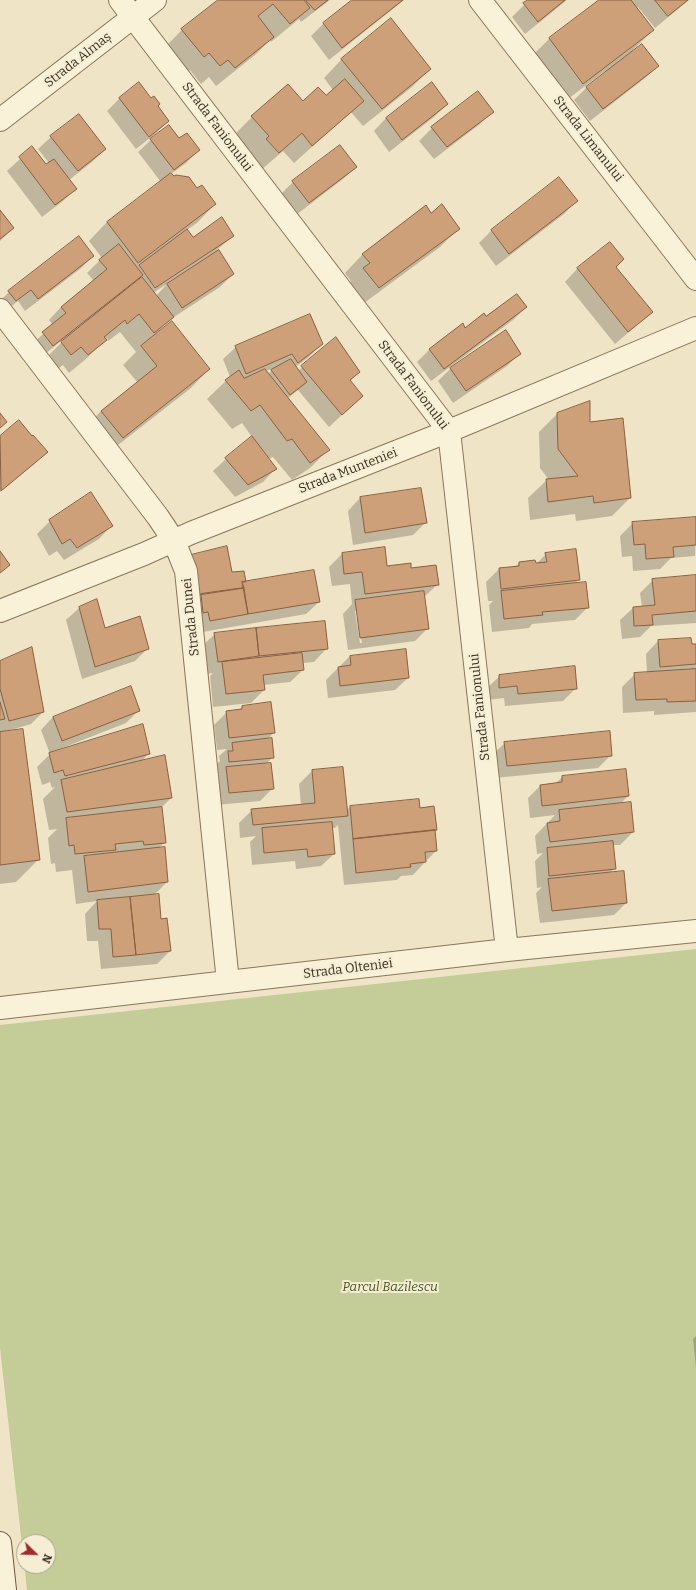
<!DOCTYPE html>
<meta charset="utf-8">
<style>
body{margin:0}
#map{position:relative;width:696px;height:1590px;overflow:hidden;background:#efe4c5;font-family:Bitter,serif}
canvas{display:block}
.north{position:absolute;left:16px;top:1534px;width:40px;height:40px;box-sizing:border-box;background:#f6eed4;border:1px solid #aba18c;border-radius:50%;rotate:113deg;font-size:11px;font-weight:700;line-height:16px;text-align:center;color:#3a2d1f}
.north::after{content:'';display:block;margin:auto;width:14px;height:18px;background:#992e2a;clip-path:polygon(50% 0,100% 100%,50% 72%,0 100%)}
</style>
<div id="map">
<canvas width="696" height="1590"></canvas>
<div class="north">N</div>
</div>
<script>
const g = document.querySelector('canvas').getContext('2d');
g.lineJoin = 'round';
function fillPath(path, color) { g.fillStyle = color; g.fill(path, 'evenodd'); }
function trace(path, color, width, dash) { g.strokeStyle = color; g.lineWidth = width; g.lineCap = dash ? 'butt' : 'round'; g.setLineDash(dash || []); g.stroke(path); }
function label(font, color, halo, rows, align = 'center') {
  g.font = font + ' Bitter,serif'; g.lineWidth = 4; g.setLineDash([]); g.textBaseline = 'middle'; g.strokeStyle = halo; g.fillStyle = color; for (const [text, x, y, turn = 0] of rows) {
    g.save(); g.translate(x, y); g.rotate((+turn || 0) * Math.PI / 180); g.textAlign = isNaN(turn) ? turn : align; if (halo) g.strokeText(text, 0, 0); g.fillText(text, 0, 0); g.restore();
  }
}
fillPath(new Path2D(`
 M696 949V1590H27L0 1348V1025ZM24 1542H48V1566H24Z`), '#c4cd98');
fillPath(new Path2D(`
 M219 0H330L301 22 299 19 271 42 270 40 255 55 216 86 209 77 201 84 190 70 185 75 164 48 182 30Z
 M353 0H404L329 60 311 36 323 24Z
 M529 0H567L525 34 512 17Z
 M601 0H689L655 28 638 7 636 8 653 30 633 50 658 66 645 78 590 121 574 100 586 88 606 72 605 71 564 102 531 57 549 39Z
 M342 59 430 69 412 87 363 126 351 112 294 163 283 151 260 171 234 135 252 117 326 97 333 90 324 78Z
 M139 84 168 121 155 134 136 149 107 111 119 99Z
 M447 104 434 117 389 152 374 131 386 118Z
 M492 111 480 124 434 159 419 141 432 128Z
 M51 137 105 149 92 162 69 180 75 189 63 201 42 217 7 171 32 148 46 166 49 163 38 149Z
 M151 140H179L199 150 186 163 171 174 197 190 215 204 197 223 187 230 193 238 233 236 217 250 233 274 220 287 171 319 156 333 209 369 191 388 104 456 83 430 101 411 138 383 123 365 136 352 120 332 108 341 107 338 87 358 69 373 63 365 52 373 43 361 62 342 61 341 40 358 30 346 53 325 49 320 61 307 94 281 87 273 102 258 89 241 107 222 161 182 138 152ZM167 284 156 296 153 293Z
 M356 167 343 179 296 215 280 195 293 182Z
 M559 178 576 201 564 214 496 266 479 243 491 231Z
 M0 211 13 228 0 241Z
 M431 214 458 229 440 247 360 306 345 287 351 281 345 273 363 254Z
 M609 243 615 267 652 312 615 344 565 282 577 269Z
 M93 256 80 269 25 311 18 301 3 313 0 301 9 292Z
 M526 307 513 320 431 381 417 362 430 349 486 318Z
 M506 332 520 353 507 366 453 403 438 381 450 369Z
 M336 339 359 372 350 381 362 396 329 427 298 390 288 398 328 450 310 468 292 480 273 457 268 459 275 469 263 482 235 497 213 471 226 459 252 437 242 423 232 429 207 399 230 377 223 359 236 347 321 344 309 357 295 367 298 371ZM274 368 268 374 266 371Z
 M557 414 589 424 630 498 612 516 576 521 575 514 530 520 528 498 547 480H549L540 468 539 432Z
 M18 422 46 452 34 464 0 492V437Z
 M91 493 111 526 99 539 64 560 57 551 49 556 37 534 50 521Z
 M360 498 426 522 413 535 353 545 348 511Z
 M696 518 695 556 671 558 660 569 633 571 632 556 622 557 620 536 633 523Z
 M384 549 386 567 411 570 438 584 424 597 428 628 415 641 348 650 343 614 352 604 350 584 332 586 329 567 342 554ZM355 611H357L362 643H360Z
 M546 554 578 580 574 585 588 607 575 620 532 624 529 628 492 632 489 605 493 601H488L486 582 499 569 515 567 519 563 535 565Z
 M179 569 231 574 246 583 319 602 306 614 197 633Z
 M696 576V623L651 626 640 637 622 639 620 620 633 608 642 607 640 593 653 580Z
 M79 608 104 630 148 648 135 661 82 679 66 620Z
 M215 634 326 649 314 662 302 663 303 670 290 682 263 685 264 690 251 703 213 707 210 676 213 673 205 674 202 646Z
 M658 641 696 645V712L654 715V711L623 713 622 687 635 674 647 673 646 654Z
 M350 656 408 678 395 690 328 698 326 680Z
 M0 662 43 712 31 724 4 732 39 859 16 882 0 884Z
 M500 676 576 688 563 701 505 706 504 698 487 700V688Z
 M242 707 274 732 267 740 273 757 266 764 273 788 260 801 216 805 214 781 220 774 217 775 216 765 220 761 219 756 227 749 217 750 214 725 227 712 238 711Z
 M139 710 126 723 52 752 53 753H149L141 762 171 798 161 808 165 842 158 849 167 882 154 895 170 951 157 964 101 969 98 941H87L85 914 97 901 76 904 72 870 56 872 55 863 51 864 48 838 57 829 49 830 43 799 55 787 52 788 50 782 42 785 37 767 50 754 41 730 53 717Z
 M505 743 611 755 598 768 494 778 492 755Z
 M342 768 347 810 350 807 420 809 436 851 425 862 413 875 401 876 397 880 344 885 338 825 335 828H332L334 854 321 866 296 869 295 861 252 865 250 842 256 836 240 838 239 823 252 810 301 805 299 784 312 771Z
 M562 777 628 796 620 804 633 832 620 845H612L615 868 609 874 626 903 614 915 540 923 536 893 542 887 537 888 535 861 543 853 537 854 535 836 555 815 530 818 528 798 540 786 555 784Z
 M696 1336V1368L693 1339Z`), '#0003');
const building = new Path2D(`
 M218 0H304L310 8 290 24 273 4 258 16 274 37 235 68 228 60 220 66 209 53 204 57 181 29Z
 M306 0H328L315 10Z
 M352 0H403L342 48 323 23Z
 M528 0H565L538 22 523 3Z
 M599 0H631L654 30 583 84 549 38Z
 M655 0H688L668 16Z
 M391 18 431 69 382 109 341 59Z
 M642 44 659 66 603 109 586 87Z
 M345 79 364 101 312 146 302 133 279 153 266 139 269 136 251 116 288 84 303 101 318 87 326 95Z
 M139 82 151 98 154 96 160 104 158 106 169 121 149 137 119 98Z
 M432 82 448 104 402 140 386 118Z
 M478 91 494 112 447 147 431 127Z
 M79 114 106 149 78 171 50 136Z
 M169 125 179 138 187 133 200 150 174 170 150 139Z
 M340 145 357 167 309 203 292 181Z
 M32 146 46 164 54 159 77 189 55 205 19 157Z
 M171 173 174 176 176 175 189 177 197 188 202 185 216 204 138 263 107 222Z
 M559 177 578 201 509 254 491 230Z
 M442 204 460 229 379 288 363 268 370 263 362 254 426 205 431 213Z
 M0 210 14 228 0 239Z
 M222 217 234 236 155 288 139 265 187 229 193 237Z
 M79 236 94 256 38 299 31 290 16 301 8 291Z
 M610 242 624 259 616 267 653 312 628 332 577 268Z
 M119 244 143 275 53 346 42 332 66 313 61 307 107 269 99 260Z
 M219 250 234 274 182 308 167 284Z
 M142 277 174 317 154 333 139 314 127 324 125 320 104 337 107 340 88 355 81 347 71 355 61 342Z
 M517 294 527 307 444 369 429 349 463 323 465 328 484 313 486 316Z
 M310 314 323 344 298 363 292 354 246 374 235 346Z
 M172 321 210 369 123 438 101 411 157 366 141 346Z
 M506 330 521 354 466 391 450 368Z
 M336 337 360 372 350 380 363 396 342 415 301 366Z
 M291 359 307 382 290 395 271 370Z
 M265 369 330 450 310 463 292 439 287 441 260 405 251 411 225 380 239 370 244 378Z
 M590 401V422L623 418 631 498 594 503 593 496 548 502 546 479 578 476 558 449 557 413Z
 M0 413 7 422 0 428Z
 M19 420 32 436 33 435 48 452 1 491 0 436Z
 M252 436 277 469 248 485 225 458Z
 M421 488 427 523 365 533 360 497Z
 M91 492 113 526 77 548 70 539 62 544 49 520Z
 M696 517V545L673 547 674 557 646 559 645 544 634 545 632 522Z
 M227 546 232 572 244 571 246 582H242L244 588 198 595 191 555Z
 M385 547 387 566 411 563V568L436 565 439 585 365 594 362 572 344 574 342 553Z
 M576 549 580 580 501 589 499 568 519 566V562L535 560 536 563 547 562 545 553Z
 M0 551 10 565 0 573Z
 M314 570 320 602 248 614 242 582Z
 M696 575V611L652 615 653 625 634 626 633 607 655 605 652 579Z
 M586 582 589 608 542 612 543 615 504 619 501 591Z
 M244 588 248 614 210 621 208 612 203 613 201 594Z
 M424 591 429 629 360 638 355 600Z
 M97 599 105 628 140 616 149 649 95 667 79 607Z
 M325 621 328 649 259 656 256 628Z
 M256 628 259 656 218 662 214 633Z
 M691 638 692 644H696V664L660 667 658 640Z
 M32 647 44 712 9 721 0 689V661Z
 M406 649 409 678 340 686 338 667 351 665 350 656Z
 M302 653 304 670 263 675 265 690 226 694 222 662Z
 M575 666 577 689 518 694 517 686 499 688V675Z
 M696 669V701L667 702V699L636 700 634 673Z
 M131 686 140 711 62 741 53 717Z
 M0 702 5 719 0 720Z
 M271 702 275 733 229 738 226 711 242 709V706Z
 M143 724 150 754 65 776 63 770 54 773 49 753Z
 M23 729 40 860 0 865V732Z
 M610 731 612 756 507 766 504 742Z
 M272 738 274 758 229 762 228 751H233L232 743Z
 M165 755 172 798 67 812 61 780Z
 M271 763 274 789 229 793 226 767Z
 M343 767 348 816 253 825 251 809 315 803 312 770Z
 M626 769 629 796 542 806 540 785 562 782V776Z
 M419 799 420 808 434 806 437 830 353 839 350 806Z
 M631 802 634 832 550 842 547 823 560 821 559 810Z
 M162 807 166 843 144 845 143 841 115 844 116 850 75 854 74 845 69 846 66 818Z
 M332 822 335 854 308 857 307 849 264 853 262 828Z
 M435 830 437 851 425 852 426 862 410 864 411 867 356 873 353 839Z
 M613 841 616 869 549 876 547 848Z
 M165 847 168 882 88 892 84 856Z
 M624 871 627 903 552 911 548 879Z
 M159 894 161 919 167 918 171 951 136 955 130 897Z
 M130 897 136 955 113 957 111 929H99L97 900Z`);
fillPath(building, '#cda07a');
trace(building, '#896040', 1);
const street = new Path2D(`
 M120 0 449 431 507 950
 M480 0 696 279
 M0 120 155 0
 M0 310 158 517 174 541 186 571 228 982
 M0 611 144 554 191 533 449 431 696 328
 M0 1008 507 950 696 931`);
const secondary = new Path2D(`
 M0 1543 5 1590`);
trace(street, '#8a765b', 24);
trace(secondary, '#6b573e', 24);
trace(street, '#f9f1d8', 22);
trace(secondary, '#f9f1d8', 22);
label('13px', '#3a2d1f', '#f6eed4', [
 ["Strada Almaș",78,60,-38],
 ["Strada Fanionului",217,127,53],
 ["Strada Limanului",588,139,52],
 ["Strada Fanionului",413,385,53],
 ["Strada Munteniei",348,471,-21],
 ["Strada Dunei",191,617,-96],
 ["Strada Fanionului",480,707,-96],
 ["Strada Olteniei",348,969,-7]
]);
label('italic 13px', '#485625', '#f6eed4', [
 ["Parcul Bazilescu",390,1287]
]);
</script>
